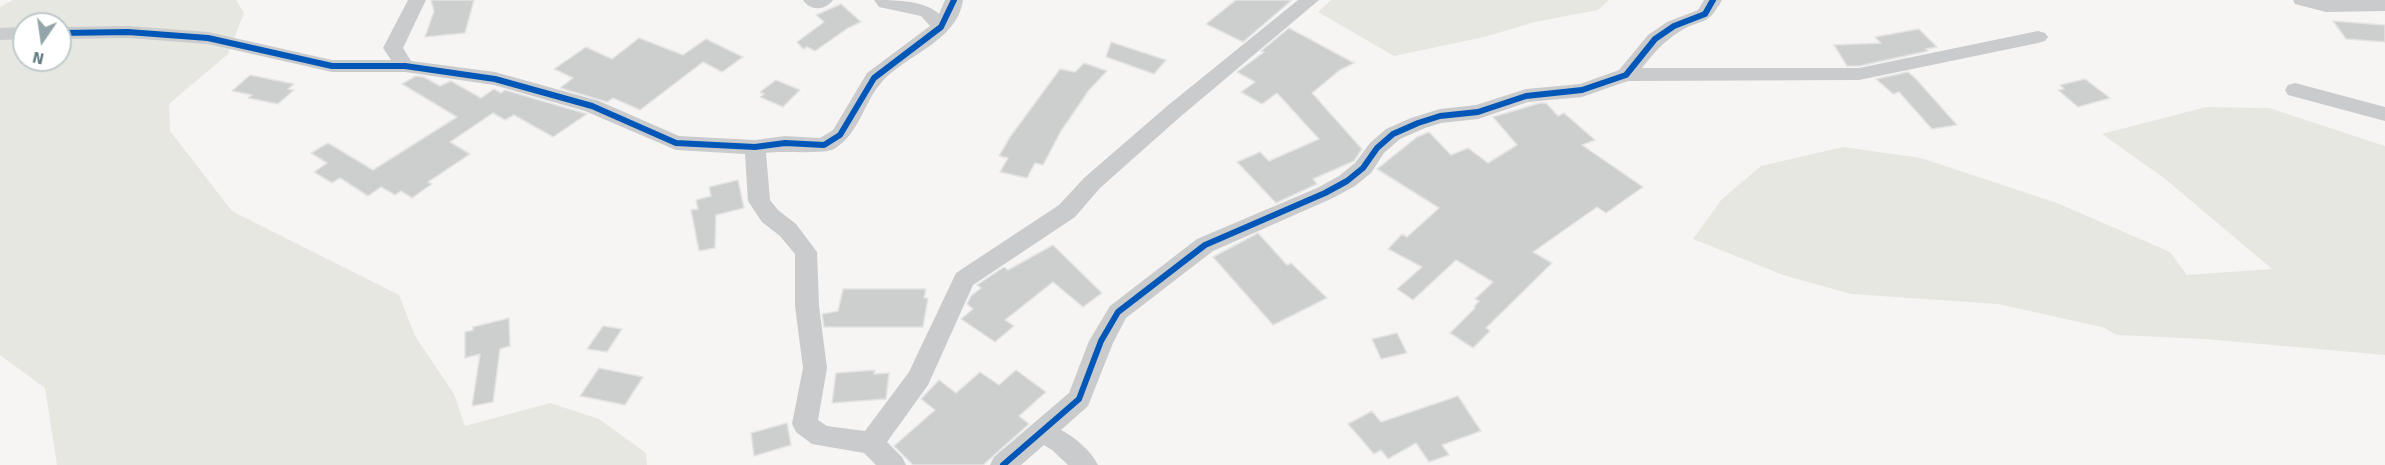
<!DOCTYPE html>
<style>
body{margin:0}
#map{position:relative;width:2385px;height:465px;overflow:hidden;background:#f6f5f4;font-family:Signika,sans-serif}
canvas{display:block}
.north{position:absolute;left:12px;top:12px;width:60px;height:60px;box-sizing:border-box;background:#fff;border:2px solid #bfcacc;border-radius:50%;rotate:193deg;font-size:16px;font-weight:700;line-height:24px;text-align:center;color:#607a80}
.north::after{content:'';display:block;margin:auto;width:21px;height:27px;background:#94a5a9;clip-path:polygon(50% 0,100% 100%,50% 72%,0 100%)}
</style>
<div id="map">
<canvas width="2385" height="465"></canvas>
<div class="north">N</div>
</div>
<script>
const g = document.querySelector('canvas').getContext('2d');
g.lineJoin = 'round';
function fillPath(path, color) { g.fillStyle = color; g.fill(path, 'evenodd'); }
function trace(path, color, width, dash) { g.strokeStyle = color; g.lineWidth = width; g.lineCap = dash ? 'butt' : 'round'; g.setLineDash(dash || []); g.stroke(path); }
fillPath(new Path2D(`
 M13 0H236L244 13 228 54 169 104 170 131 232 211 399 295 415 336 454 394 465 426 550 403 599 419 646 453 647 465H57L45 388 0 355V7ZM24 24H60V60H24Z
 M1331 0H1609L1598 10 1535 22 1484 37 1394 56 1318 12Z
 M2206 107 2269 108 2385 146V355L2205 339 2117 335 2102 327 1998 304 1851 294 1783 275 1693 239 1722 199 1761 166 1843 147 1921 158 2057 203 2170 252 2187 275 2272 269 2164 178 2102 134Z`), '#e6e7e1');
const building = new Path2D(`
 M431 0H474L465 33 425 37 434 11Z
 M1236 0H1292L1243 42 1206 24Z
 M841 4 861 22 848 28 815 51 807 47 803 49 797 42 824 22 816 15Z
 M2333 21 2385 25V42L2346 39Z
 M1289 28 1354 63 1340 70 1312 93 1362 149 1354 161 1313 179 1317 184 1276 203 1237 162 1260 152 1269 161 1319 139 1277 93 1262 104 1241 92 1255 82 1237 72 1264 52 1261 51Z
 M1919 29 1937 47 1926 49 1928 51 1859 66H1847L1834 45 1881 43 1875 37Z
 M639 38 683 55 706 39 743 57 722 72 703 62 640 110 613 98 607 102 560 88 573 78 554 69 586 47 612 59Z
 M1111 42 1166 60 1154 74 1106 57Z
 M1084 63 1107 71 1089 90 1061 131 1043 165 1035 163 1027 178 1000 172 1008 158 999 156 1010 137 1060 69 1075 72Z
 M1908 72 1916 79 1957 125 1932 129 1899 92 1893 94 1876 79Z
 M250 75 294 84 288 89 294 90 278 104 248 98 252 95 232 91Z
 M416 76 424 77 440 86 451 81 481 98 494 89 501 93 505 90 587 114 553 137 514 115 505 120 493 113 450 142 470 154 428 182 432 184 412 198 401 191 395 195 381 187 368 196 340 178 332 183 314 172 327 163 311 153 328 143 373 170 457 117 402 84Z
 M2085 79 2110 98 2078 107 2058 90 2064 89 2060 85Z
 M776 80 800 90 783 107 760 97 764 94 760 92Z
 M1540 103H1546L1558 116 1564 113 1595 140 1582 145 1643 187 1606 213 1597 207 1533 252 1552 263 1486 328 1490 331 1473 348 1450 333 1475 308 1474 307 1479 301 1475 299 1493 282 1456 260 1413 300 1397 289 1422 267 1388 249 1402 234 1407 237 1439 208 1377 169 1417 137 1429 132 1451 155 1468 148 1488 163 1517 145 1493 117Z
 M738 180 744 208 716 215 715 248 699 251 691 210 698 209 696 200 711 196 709 187Z
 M1258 233 1287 265 1291 263 1327 298 1273 325 1213 257Z
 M1053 245 1102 293 1083 307 1053 282 1005 320 1014 326 995 342 961 319 973 309 967 304 971 296 981 288 977 285 1004 267 1008 270Z
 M843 289H926L924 298H928L923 327H824L822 314 838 311Z
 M509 318 510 346 500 349 493 402 472 406 480 354 465 358V332L473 330V327Z
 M603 326 622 329 607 352 587 349Z
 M1397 333 1407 353 1381 359 1372 339Z
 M599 368 643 377 625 405 580 396Z
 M875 370 874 374 889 373 886 399 832 403 836 373Z
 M1016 370 1046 392 1019 416 1029 424 983 465H913L894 446 935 410 921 399 939 380 956 393 980 372 999 385Z
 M1458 396 1481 431 1442 445 1449 455 1429 462 1416 443 1388 459 1381 450 1374 454 1348 424 1372 411 1381 422Z
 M787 423 791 445 754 456 751 433Z`);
fillPath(building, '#cdcfcf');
trace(building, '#e5e4e4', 1.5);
fillPath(new Path2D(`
 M408 0H426L403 48 411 61 495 72 599 101 679 136 755 140 785 136 820 138 833 130 867 73 930 26 921 16 879 7 874 0C893 0 925 0 939 14L945 0H963C957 42 906 54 881 83 863 104 859 134 834 149 823 155 783 150 766 153L770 200 778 210 796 224 817 252 819 306 827 368 818 420 827 426 865 431 909 372 956 273 1059 205 1084 178 1166 107 1298 0H1319L1180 117 1100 188 1075 217 973 285 928 385 887 442 902 457 906 465H876L864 453 812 444 796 432 792 424 803 368 795 306V254L780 236 762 222 748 201 745 154 676 150 585 111 494 85 405 72H332L208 44 128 38 60 39V27L128 26 208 32 332 60H391L383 48Z
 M803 0H833C825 11 810 11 803 0Z
 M1704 0H1722C1706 29 1702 17 1679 32 1663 42 1653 54 1642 68H1859L2038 31 2045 33 2048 37 2045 41 2038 43 1859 80 1628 81 1582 97 1528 102 1478 119 1441 123 1425 128 1400 139 1384 153 1371 173 1355 186 1333 198 1213 251 1126 318 1113 343 1088 406 1061 430C1075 437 1091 451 1098 465H1068L1052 450 1044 445 1021 465H990L994 457 1069 393 1089 341 1110 306 1197 239 1317 188 1339 176 1355 163 1370 143 1386 129 1411 118 1440 109 1476 105 1526 89 1580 84 1619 70 1648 35 1667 22 1698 10Z
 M2293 0H2385V11L2326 12 2295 4Z
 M24 27V39L0 40V28Z
 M2295 83 2385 107V121L2288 95 2285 90 2288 85Z`), '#cacbcc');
trace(new Path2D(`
 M60 33 128 32 208 38 332 66H405L495 79 592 106 676 143 755 147 785 143 824 145 840 135 874 78 941 27 954 0
 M1003 465 1079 399 1101 341 1118 312 1205 245 1325 193 1347 181 1363 168 1377 148 1393 134 1418 123 1440 116 1478 112 1526 96 1582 90 1626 75 1655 39 1674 26 1705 14 1713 0`), '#0057b8', 6);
</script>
